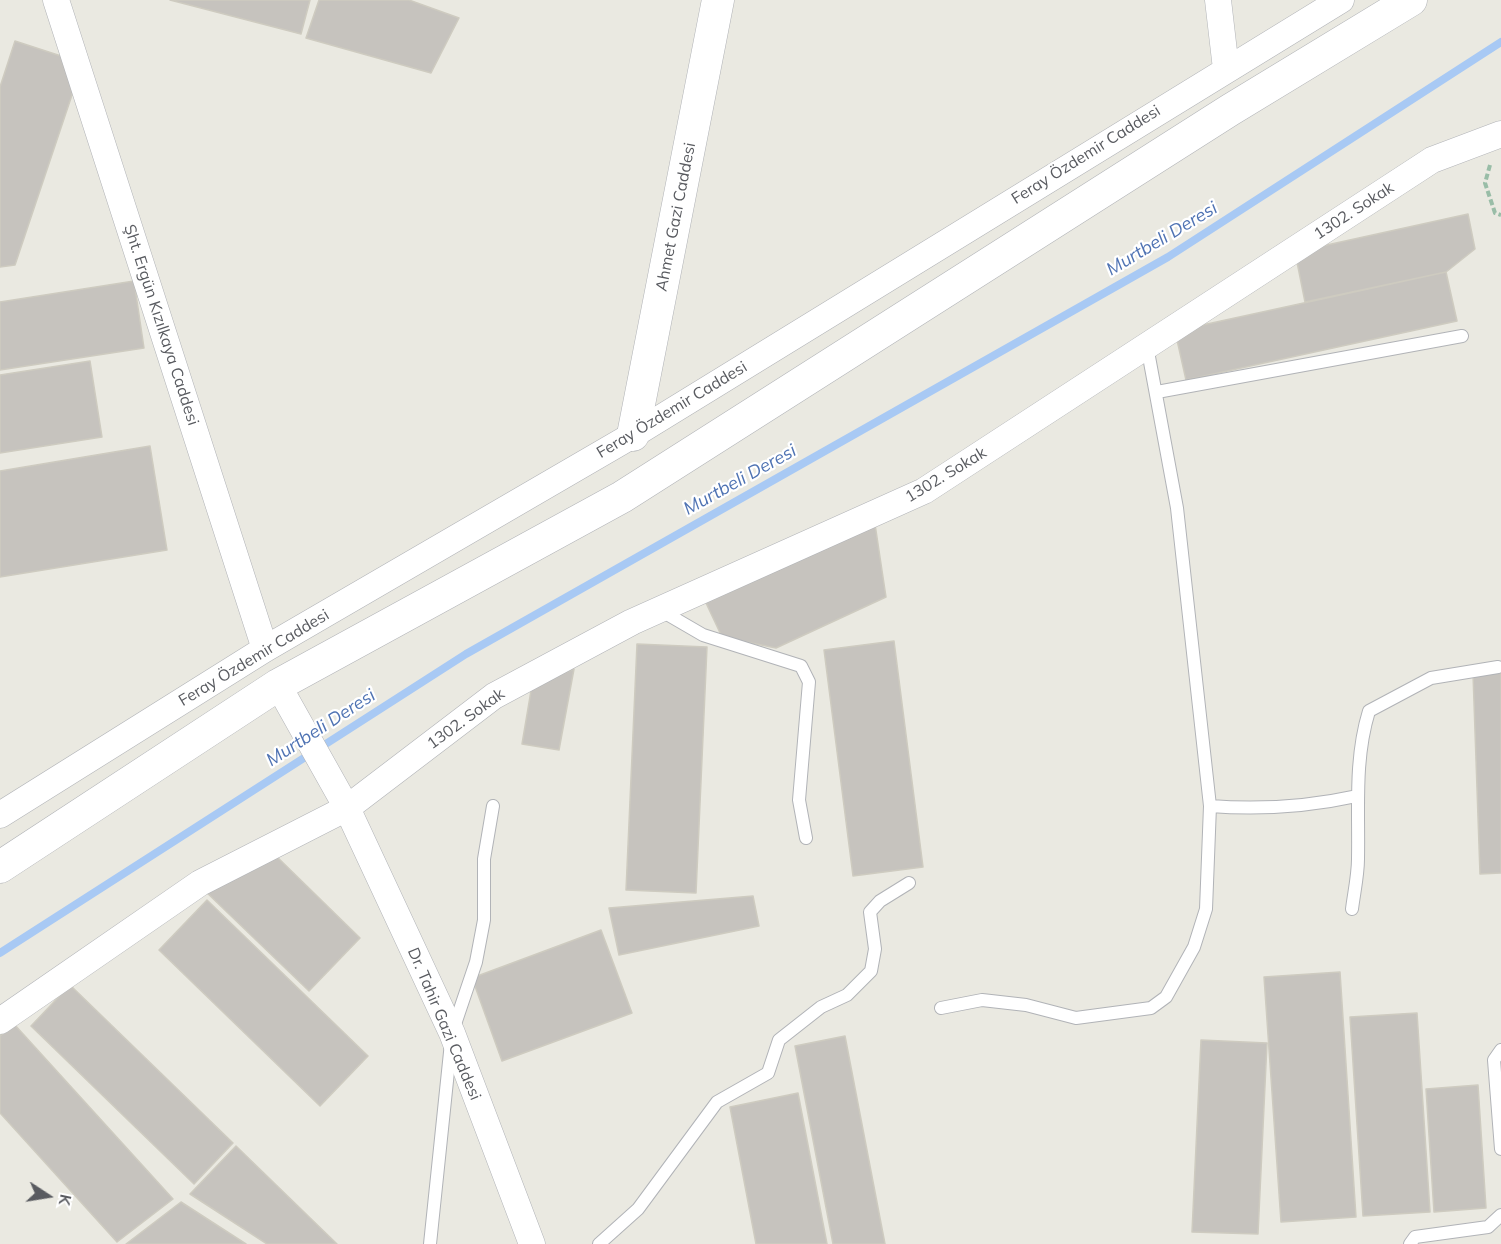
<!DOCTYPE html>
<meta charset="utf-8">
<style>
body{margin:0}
#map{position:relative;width:1501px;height:1244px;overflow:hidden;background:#eae9e1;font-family:Mulish,sans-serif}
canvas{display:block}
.north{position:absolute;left:18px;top:1166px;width:60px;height:60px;-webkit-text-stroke:4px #fff;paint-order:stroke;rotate:102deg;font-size:16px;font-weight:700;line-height:24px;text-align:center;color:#595b60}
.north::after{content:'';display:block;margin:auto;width:21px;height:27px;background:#595b60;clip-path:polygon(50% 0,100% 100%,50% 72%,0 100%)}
</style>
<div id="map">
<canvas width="1501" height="1244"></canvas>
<div class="north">K</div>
</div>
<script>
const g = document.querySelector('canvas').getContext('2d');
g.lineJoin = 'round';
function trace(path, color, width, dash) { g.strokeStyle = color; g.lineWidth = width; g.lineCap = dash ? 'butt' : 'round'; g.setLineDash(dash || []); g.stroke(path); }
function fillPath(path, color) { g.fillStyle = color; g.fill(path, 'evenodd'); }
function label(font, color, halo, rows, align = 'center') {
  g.font = font + ' Mulish,sans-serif'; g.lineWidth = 4.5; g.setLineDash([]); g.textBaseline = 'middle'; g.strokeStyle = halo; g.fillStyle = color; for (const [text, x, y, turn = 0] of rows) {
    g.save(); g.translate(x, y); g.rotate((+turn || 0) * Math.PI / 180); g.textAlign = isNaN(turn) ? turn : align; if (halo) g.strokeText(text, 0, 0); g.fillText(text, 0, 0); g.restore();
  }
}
trace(new Path2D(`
 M0 953 466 654 1168 257 1501 42`), '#a8c9f4', 8);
const building = new Path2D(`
 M170 0H310L301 34Z
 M319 0H409L459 18 431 73 306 38Z
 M15 41 61 56 75 86 15 265 0 267V87Z
 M1468 214 1475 249 1446 272 1305 302 1295 252Z
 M1446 272 1457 321 1186 380 1175 331Z
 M134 281 144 348 0 370V302Z
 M90 361 102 437 0 453V375Z
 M150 446 167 550 0 577V471Z
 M875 524 886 597 776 648 722 637 706 603Z
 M894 641 923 867 853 876 824 650Z
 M637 644 707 647 696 893 626 890Z
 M574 669 559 750 522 744 532 685Z
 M1501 673V873L1480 874 1473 674Z
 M272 852 360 938 309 991 203 889Z
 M753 896 759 926 619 955 609 908Z
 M207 900 368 1056 320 1106 159 950Z
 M601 930 632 1013 502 1061 472 978Z
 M1340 972 1356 1217 1281 1222 1264 977Z
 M70 985 233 1143 194 1184 31 1026Z
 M1417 1013 1430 1212 1363 1216 1350 1017Z
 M14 1024 173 1199 117 1242 0 1113V1036Z
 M845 1036 885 1244H833L795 1046Z
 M1201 1040 1267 1043 1258 1234 1192 1232Z
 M1478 1085 1486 1208 1434 1212 1426 1089Z
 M798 1093 827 1244H756L730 1107Z
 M236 1146 337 1244H267L190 1194Z
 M181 1202 246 1244H126Z`);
fillPath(building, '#c6c3be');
trace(building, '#cecbc0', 1.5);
const service = new Path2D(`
 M1157 392 1462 336
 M660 610 703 635 801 666 809 682 799 800 806 838
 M1210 806C1261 810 1307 807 1357 796
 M1352 909C1354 893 1358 875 1358 859 1359 809 1354 760 1369 711L1431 678 1498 667
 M941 1008 982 1000 1026 1005 1076 1018 1151 1008 1166 997 1194 947 1206 909 1210 806 1177 508 1147 346
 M1501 1050 1494 1060 1501 1149
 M430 1244 452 1033 476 962 484 920V859L493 806
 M599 1244 638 1209 717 1102 768 1073 779 1040 821 1007 847 995 871 971 875 949 870 912 880 901 909 883
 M1410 1244 1415 1237 1488 1227 1501 1215`);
const minor = new Path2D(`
 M56 0 265 649
 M1218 0 1226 69
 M278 685 347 808 452 1033 532 1244
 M0 815 265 649 633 435 1341 0
 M0 1021 200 883 347 808 494 696 632 622 924 491 1432 160 1501 134`);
const tertiary = new Path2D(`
 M633 435 718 0
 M0 867 278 685 622 497 1230 110 1411 0`);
trace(service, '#b1b3b7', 14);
trace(minor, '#b1b3b7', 27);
trace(tertiary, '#b1b3b7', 33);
trace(new Path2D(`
 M1490 165 1485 183 1495 213 1501 215`), '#99bda7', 4, [6, 3]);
trace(service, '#fff', 12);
trace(minor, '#fff', 26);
trace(tertiary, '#fff', 32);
label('16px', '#595b60', '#fff', [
 ["Feray Özdemir Caddesi",1086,155,-32],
 ["1302. Sokak",1354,211,-33],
 ["Ahmet Gazi Caddesi",676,217,-79],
 ["Şht. Ergün Kızılkaya Caddesi",161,325,72],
 ["Feray Özdemir Caddesi",672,410,-31],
 ["1302. Sokak",946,475,-31],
 ["Feray Özdemir Caddesi",254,658,-31],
 ["1302. Sokak",466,719,-36],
 ["Dr. Tahir Gazi Caddesi",444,1024,67]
]);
label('italic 18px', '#4f73b3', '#fff', [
 ["Murtbeli Deresi",1162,239,-31],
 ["Murtbeli Deresi",740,480,-29],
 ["Murtbeli Deresi",321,728,-33]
]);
</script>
